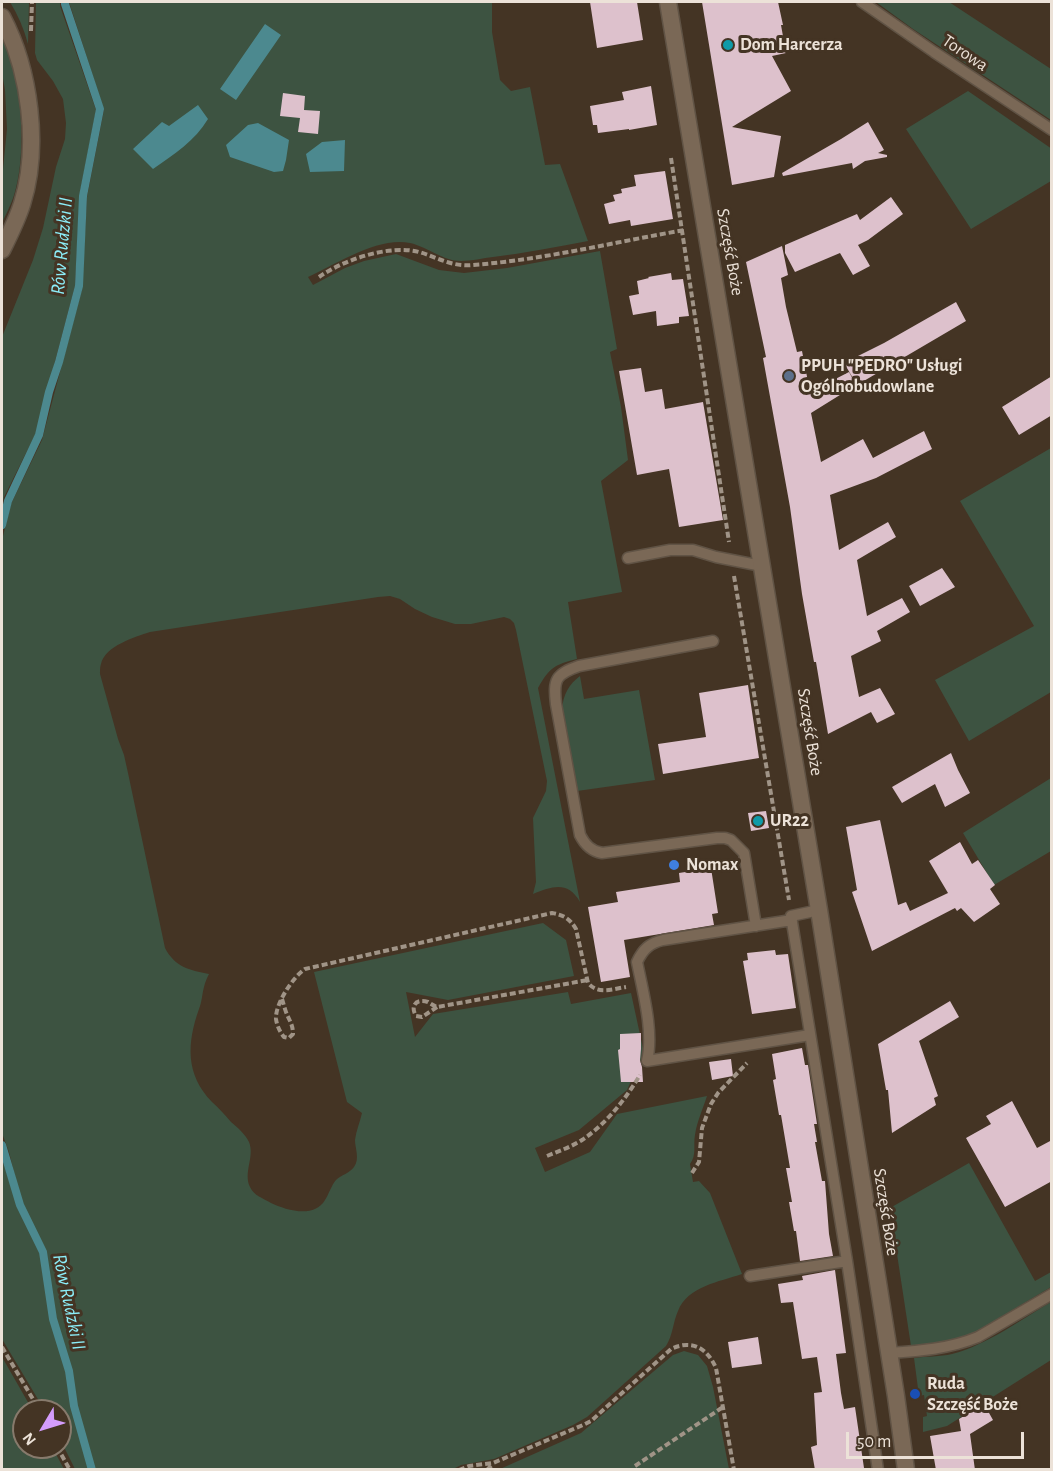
<!DOCTYPE html>
<meta charset="utf-8">
<style>
body{margin:0}
#map{position:relative;width:1053px;height:1471px;overflow:hidden;background:#443424;font-family:"Alegreya Sans",sans-serif}
canvas{display:block}
.frame{position:absolute;inset:0;border:3px solid #ece2d8;pointer-events:none}
.north{position:absolute;left:12px;top:1399px;width:60px;height:60px;box-sizing:border-box;background:#443424;border:2px solid #877a6c;border-radius:50%;rotate:232deg;font-size:16px;font-weight:700;line-height:24px;text-align:center;color:#ece2d8}
.north::after{content:'';display:block;margin:auto;width:21px;height:27px;background:#d49cfc;clip-path:polygon(50% 0,100% 100%,50% 72%,0 100%)}
.scale{position:absolute;left:846px;top:1432px;width:178px;height:27px;box-sizing:border-box;border:3px solid #ece2d8;border-top:0;padding-left:8px;font-size:18px;line-height:21px;white-space:nowrap;color:#ece2d8;-webkit-text-stroke:4px #443424;paint-order:stroke}
</style>
<div id="map">
<canvas width="1053" height="1471"></canvas>
<div class="frame"></div>
<div class="north">N</div>
<div class="scale">50 m</div>
</div>
<script>
const g = document.querySelector('canvas').getContext('2d');
g.lineJoin = 'round';
function fillPath(path, color) { g.fillStyle = color; g.fill(path, 'evenodd'); }
function trace(path, color, width, dash) { g.strokeStyle = color; g.lineWidth = width; g.lineCap = dash ? 'butt' : 'round'; g.setLineDash(dash || []); g.stroke(path); }
function label(font, color, halo, rows, align = 'center') {
  g.font = font + ' "Alegreya Sans",sans-serif'; g.lineWidth = 6; g.setLineDash([]); g.textBaseline = 'middle'; g.strokeStyle = halo; g.fillStyle = color; for (const [text, x, y, turn = 0] of rows) {
    g.save(); g.translate(x, y); g.rotate((+turn || 0) * Math.PI / 180); g.textAlign = isNaN(turn) ? turn : align; if (halo) g.strokeText(text, 0, 0); g.fillText(text, 0, 0); g.restore();
  }
}
fillPath(new Path2D(`
 M10 2H29L28 44C24 29 18 15 10 2Z
 M36 2H60V6L96 110 80 192 75 286 36 433 4 497 2 506V337L33 260 43 228 56 167 65 139 66 123 63 99 53 81 37 60 35 53Z
 M69 2H492V32L500 80 511 91 530 87 545 165 560 164 588 241C556 247 525 253 493 257 483 258 472 261 461 261 443 261 428 247 410 243 379 236 336 264 308 277L313 285 345 268 364 261 396 254 439 270 464 273 507 268 600 251 617 349 610 352 621 407 628 460 601 481 622 592 568 602 577 659C554 665 550 667 538 688L580 902C568 881 553 886 533 894L536 882 533 818 546 791 547 781 516 630 514 623 510 619 504 617 471 624H455L432 617 415 609 400 599 390 596 378 597 150 632C135 637 105 646 101 664 100 666 100 672 100 674L118 739 124 755 128 773 165 948C175 967 189 970 209 974 207 978 205 982 204 987 202 994 202 1002 199 1009 187 1043 185 1074 212 1102 219 1108 225 1115 231 1122 238 1128 245 1134 249 1142 255 1157 243 1172 250 1187 254 1196 263 1198 271 1203 286 1210 314 1219 325 1200 329 1194 331 1186 336 1180 341 1175 350 1173 354 1167 360 1159 355 1148 355 1140 356 1131 360 1122 362 1113L347 1102 314 972 543 923 566 940 574 976 448 1000 406 992 415 1037 433 1014 568 992 571 1004 631 993 644 1053 627 1090 579 1130 535 1148 545 1172 590 1152 617 1114 707 1096C703 1109 697 1121 695 1135 693 1145 697 1155 690 1164L693 1182 699 1181 710 1193 742 1274C719 1282 688 1286 678 1311 673 1322 673 1335 666 1346L587 1417 573 1425 494 1459 461 1465 451 1470 95 1469 76 1406 71 1369 55 1316 45 1249 22 1204 9 1152 2 1133V540L11 504 42 440 82 289 87 197 104 110Z
 M876 2H949L1051 69V120L913 29Z
 M2 36C21 76 27 146 16 188 13 201 7 212 2 223V179L7 129 5 90 2 73Z
 M968 91 1052 149 1051 181 971 229 906 129Z
 M1051 448V692L969 741 935 680 1034 626 960 501Z
 M580 676 584 699 639 690 655 780 577 791 562 709C563 695 569 684 580 676Z
 M1051 778V851L994 885 963 833Z
 M2 1159 17 1205 41 1253 51 1317 68 1372 71 1404 91 1469H75L60 1439V1411H45L2 1339Z
 M969 1163 1035 1281 1051 1272V1287L974 1333 959 1340 911 1346 890 1208Z
 M1051 1302V1360L947 1426 923 1432V1417L927 1416 924 1395 919 1396 914 1358C926 1356 940 1357 952 1354 987 1345 1020 1320 1051 1302Z
 M684 1351 698 1355 707 1366 713 1387 729 1469H500L581 1433 673 1355Z
 M2 1357 33 1411H24V1447H52L64 1469H2Z`), '#3d5341');
fillPath(new Path2D(`
 M265 24 281 35 236 100 220 89Z
 M198 105 208 119C195 141 174 154 153 169L133 149 162 122 169 126Z
 M258 123 289 140 286 160 283 171 274 172 230 157 226 145 248 125Z
 M345 140 344 171 310 172 306 154 322 142Z`), '#4c898f');
trace(new Path2D(`
 M2 525 8 501 39 435 49 392 59 362 79 286 83 196 100 109 65 4V2
 M2 1145 20 1205 43 1252 53 1319 69 1371 74 1406 92 1470`), '#4c898f', 8);
fillPath(new Path2D(`
 M590 2H637L643 40 597 48Z
 M702 2H778L783 25H781L786 53 772 56 791 91 732 127 781 136 774 177 732 185Z
 M651 86 657 125 629 130V129L598 133 597 125H593L590 106 624 100 622 92Z
 M283 93 305 96 304 110 320 111 318 134 298 132 300 118 280 116Z
 M868 122 884 150 878 153 887 155V157L865 161 853 169 852 163 783 176 782 173 841 139Z
 M665 171 673 219 631 226 630 220 609 224 604 204 615 201 613 195 622 193 621 189 636 186 634 175Z
 M891 197 903 214 868 240 858 245 870 266 853 275 840 253 795 272 785 253V245L857 214 860 220Z
 M782 246 788 275 781 278 786 307 797 352 802 351 810 392 849 372 856 385 811 413 821 462 863 439 873 458 924 431 932 449 876 478 830 495 839 550 888 522 896 537 857 560 867 616 902 598 910 612 877 631 881 641 851 656 859 697 880 688 895 714 877 723 871 712 828 734 816 662H814L802 594 790 507 763 358 766 357 746 262Z
 M671 273 672 280 683 279 689 316 679 317V323L657 326 656 311 633 315 629 296 639 294 637 281 649 278 648 277Z
 M956 302 966 321 857 385 844 363 884 343Z
 M641 368 645 392 662 389 665 409 703 402 723 520 679 527 669 469 637 475 619 371Z
 M1052 376V415L1019 435 1002 407Z
 M942 568 955 587 920 606 909 586Z
 M748 685 759 758 663 774 658 744 706 737 699 693Z
 M951 753 958 770 970 793 945 807 935 784 902 803 892 787Z
 M766 811 769 828 751 831 748 813Z
 M880 820 898 905 906 902 910 911 948 893 929 861 960 842 972 864 978 860 995 885 990 889 1000 904 974 922 961 908 957 911 955 908 872 951 852 892 857 890 846 827Z
 M711 868 718 913 712 914 714 925 624 940 630 977 601 982 588 907 618 902 616 892 680 882 679 873Z
 M775 950 776 955 788 954 796 1008 752 1014 743 961 748 960 747 953Z
 M950 1001 959 1017 919 1041 938 1096 934 1098 936 1105 892 1133 888 1090H886L878 1044Z
 M641 1033V1049L640 1060 642 1067 643 1082H621L618 1050 620 1049V1034Z
 M802 1048 805 1065H808L817 1124H814L817 1142H815L822 1181H825L829 1234 833 1256 800 1261 796 1231H794L789 1202H792L786 1168H790L781 1115H779L773 1080 776 1079 772 1054Z
 M731 1059 733 1076 712 1080 709 1062Z
 M1012 1101 1037 1148 1052 1140V1181L1005 1207 966 1138 991 1124 986 1116Z
 M835 1270 846 1353 836 1354 841 1393 844 1409 855 1407 864 1468 852 1470H815L811 1447 817 1445 814 1393 822 1392 817 1357 802 1359 793 1302 781 1303 778 1284 803 1280 802 1276Z
 M758 1337 762 1364 732 1368 728 1342Z
 M984 1404 993 1420 970 1434 975 1470H936L930 1436 961 1431 959 1419Z`), '#ddc1cc');
const service = new Path2D(`
 M862 2 934 52 1052 130
 M628 558 670 550H693L716 557 762 566
 M713 641 579 666C556 674 553 679 556 704L580 835C585 845 591 851 602 853L717 838H725L731 840 744 853 756 926
 M819 910 791 916 847 1261 878 1470
 M792 920 663 940C650 943 643 949 637 962 643 992 654 1032 647 1061L810 1035
 M750 1276 847 1261
 M889 1353C919 1351 949 1349 978 1337L1052 1294`);
const minor = new Path2D(`
 M2 17C30 70 40 147 22 204 17 220 9 236 2 250`);
const tertiary = new Path2D(`
 M668 2 819 910 896 1396 906 1470`);
trace(service, '#605345', 13);
trace(minor, '#605345', 19);
trace(tertiary, '#605345', 19);
trace(new Path2D(`
 M31 31 32 2
 M671 158 729 542
 M319 277C343 260 390 244 419 252 437 257 451 267 472 265 543 260 614 242 685 230
 M734 576 789 900
 M282 999C283 1002 284 1006 285 1009 288 1019 293 1023 293 1034L289 1038 284 1037C280 1032 277 1026 276 1019 275 1004 293 977 305 969L552 913C564 915 570 919 576 929L588 983C598 995 612 989 626 987
 M437 1007 422 1017 416 1016C410 1006 416 998 428 1002 431 1004 434 1006 437 1007L588 980
 M547 1156C559 1151 571 1147 582 1140 606 1124 625 1100 640 1075
 M692 1173 699 1162 702 1128 711 1104 718 1093 747 1063
 M2 1347 40 1411
 M57 1447 70 1470
 M635 1466 723 1407
 M459 1470 469 1466 493 1463 583 1425 591 1421 671 1349C692 1339 707 1348 716 1368L734 1470
 M487 1470 493 1464`), '#a09487', 4, [6, 3]);
trace(service, '#7a6856', 10);
trace(minor, '#7a6856', 16);
trace(tertiary, '#7a6856', 16);
for (const [x, y, r, color] of [
 [728,45,6,"#0f9aa8"],
 [789,376,6,"#5c6f8a"],
 [758,821,6,"#0f9aa8"],
 [674,865,6,"#3f7fe0"],
 [915,1394,6,"#1a4fb4"]
]) { const dot = new Path2D(); dot.arc(x, y, r, 0, 2 * Math.PI); g.fillStyle = color; g.fill(dot); trace(dot, '#443424', 2); }
label('bold 18px', '#ece2d8', '#443424', [
 ["Dom Harcerza",740,45],
 ["PPUH \"PEDRO\" Usługi",801,366],
 ["Ogólnobudowlane",801,387],
 ["UR22",770,821],
 ["Nomax",686,865],
 ["Ruda",927,1384],
 ["Szczęść Boże",927,1405]
], 'left');
label('18px', '#ece2d8', '#443424', [
 ["Torowa",965,53,34],
 ["Szczęść Boże",730,252,80],
 ["Szczęść Boże",810,732,81],
 ["Szczęść Boże",886,1212,81]
]);
label('italic 20px', '#8ceef9', '#443424', [
 ["Rów Rudzki II",62,246,-85],
 ["Rów Rudzki II",69,1302,78]
]);
</script>
